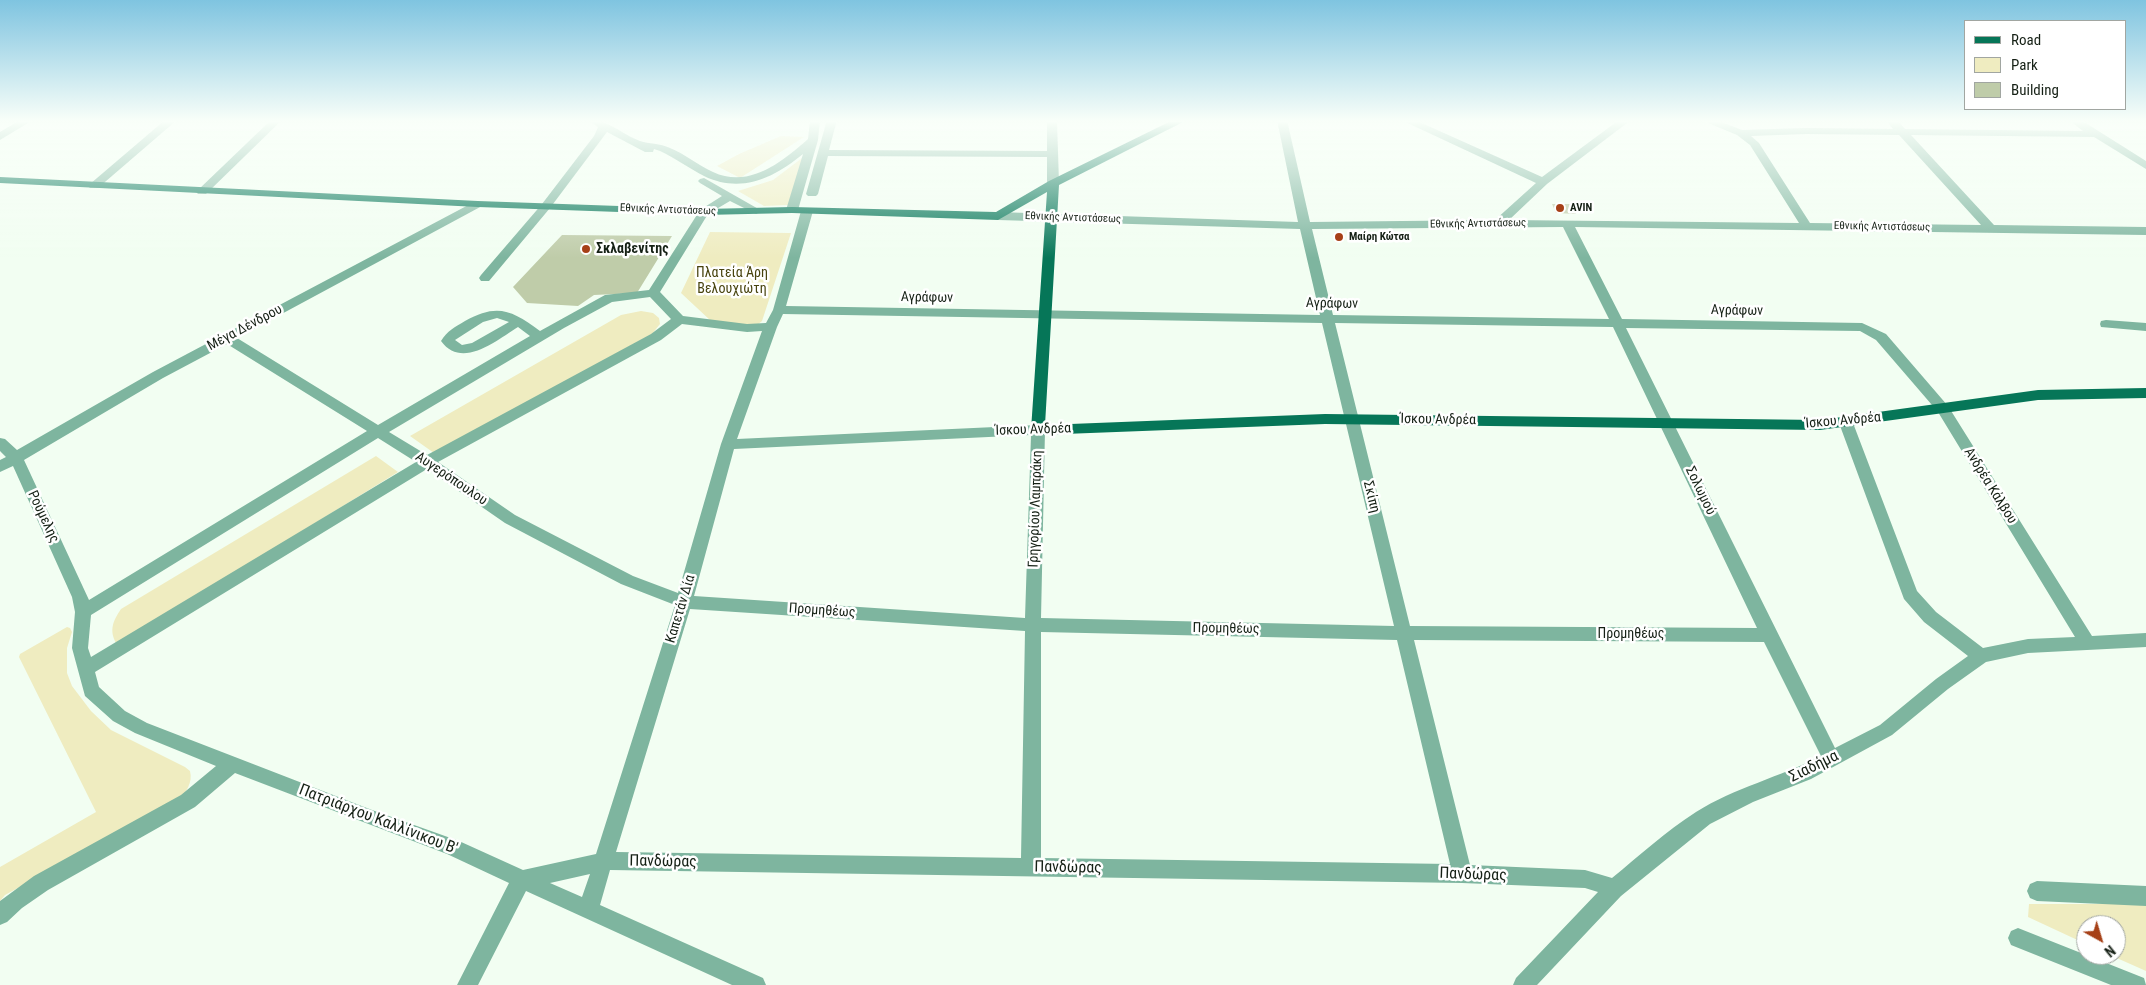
<!DOCTYPE html>
<meta charset="utf-8">
<style>
body{margin:0}
#map{position:relative;width:2146px;height:985px;overflow:hidden;background:#f2fef2;font-family:"Roboto Condensed",sans-serif}
canvas{display:block}
.legend{position:absolute;left:1964px;top:20px;width:162px;height:90px;box-sizing:border-box;background:#fff;border:1px solid #a1a6a1;margin:0;padding:6px 9px;list-style:none;font-size:15px;color:#152015}
.legend li{display:flex;align-items:center;gap:10px;height:25px}
.legend b{width:25px;border:1px solid #a1a6a1}
.north{position:absolute;left:2076px;top:915px;width:50px;height:50px;box-sizing:border-box;background:#fff;border:1px solid #a1a6a1;border-radius:50%;rotate:141deg;font-size:14px;font-weight:700;line-height:20px;text-align:center;color:#152015}
.north::after{content:'';display:block;margin:auto;width:18px;height:22px;background:#a64017;clip-path:polygon(50% 0,100% 100%,50% 72%,0 100%)}
</style>
<div id="map">
<canvas width="2146" height="985"></canvas>
<ul class="legend">
<li><b style="height:6px;background:#067658"></b>Road</li>
<li><b style="height:14px;background:#efecc0"></b>Park</li>
<li><b style="height:14px;background:#bfcca9"></b>Building</li>
</ul>
<div class="north">N</div>
</div>
<script>
const g = document.querySelector('canvas').getContext('2d');
g.lineJoin = 'round';
function fillPath(path, color) { g.fillStyle = color; g.fill(path, 'evenodd'); }
function trace(path, color, width, dash) { g.strokeStyle = color; g.lineWidth = width; g.lineCap = dash ? 'butt' : 'round'; g.setLineDash(dash || []); g.stroke(path); }
function label(font, color, halo, rows, align = 'center') {
  g.font = font + ' "Roboto Condensed",sans-serif'; g.lineWidth = 5; g.setLineDash([]); g.textBaseline = 'middle'; g.strokeStyle = halo; g.fillStyle = color; for (const [text, x, y, turn = 0] of rows) {
    g.save(); g.translate(x, y); g.rotate((+turn || 0) * Math.PI / 180); g.textAlign = isNaN(turn) ? turn : align; if (halo) g.strokeText(text, 0, 0); g.fillText(text, 0, 0); g.restore();
  }
}
fillPath(new Path2D(`
 M781 136 804 137 740 178 717 166 739 154Z
 M806 155 788 205 764 206 738 191 773 180Z
 M710 232 791 233 762 321 756 326 711 321 681 293Z
 M641 311 653 313 659 318 660 324 652 334 434 453 410 436 621 315Z
 M376 456 398 472 119 644 116 643C109 630 113 621 121 609Z
 M67 627 70 628 72 632 67 648V673L72 686 91 711 111 730 185 767 190 771C193 783 186 792 179 800L5 895 0 901V867L96 812 19 657 20 654Z
 M2029 904H2146V971L2110 955H2116V925H2086V944L2028 917Z`), '#efecc0');
fillPath(new Path2D(`
 M1552 204H1572L1576 214 1556 213Z
 M562 235 672 236 637 293 594 295 578 306 527 303 513 287Z`), '#bfcca9');
fillPath(new Path2D(`
 M20 120H33L0 140V132Z
 M165 120H177L98 188H90L88 186 90 184Z
 M271 120H282L206 194H198L196 192 198 190Z
 M588 120C610 120 621 134 640 141 649 144 660 143 670 148 685 154 698 165 713 172 749 189 782 162 808 139L810 120H820L818 140 798 210 792 213 786 210 803 154C774 178 741 194 704 176 689 168 675 158 660 151L654 149 653 152H645L607 132 550 208 489 281H481L479 278 481 275 542 204 594 136 598 127Z
 M827 120H837L829 150 1047 151V120H1057L1059 183 1053 186 1047 183V157L828 156 818 194 816 196H808L806 194Z
 M1277 120H1287L1310 222 1495 220 1536 183 1401 120H1415L1542 177 1619 120H1631L1547 184 1509 220 1799 223 1750 145 1737 135 1701 120H1716L1742 130 1806 128 1893 129 1886 120H1897L1905 129 2083 131 2069 120H2081L2146 161V169L2094 137 1911 135 1994 225 2146 227V235L1575 227 1622 319 1862 323 1886 334 1948 406 2092 636 2146 633V647L2028 653 1986 662 1948 689 1892 735 1811 779 1753 802 1710 824 1621 896 1537 985H1513L1516 978 1598 892 1585 888 1462 883 610 870 600 905 763 978 766 985H732L526 891 478 985H457L509 883 447 854 235 773 195 807 48 890 22 908 7 922 0 925V901L34 876 181 795 216 766 135 733 113 721 85 696 72 648 75 612 72 597 13 466 0 472V460L6 457 0 451V438L5 439 17 450 153 372 474 202H482L484 204 482 206 237 338 378 425 530 336 518 327C497 340 462 370 441 341 447 331 455 327 465 321 497 303 512 310 540 331L605 295 649 290 700 210 722 196 700 183 698 181 700 179 704 178 762 211 756 214 730 201 708 214 660 292 683 316 747 324 766 323 773 310 801 211 807 208 813 211 786 306 1320 315 1300 229 998 220 992 216 998 212 1298 222ZM1806 134 1899 135 1981 225 1810 223 1759 143 1751 136ZM1563 227 1609 319 1333 315 1312 229ZM650 297 671 319 651 334 427 455 389 432 564 328 612 302ZM783 314 1322 323 1394 626 1041 618 1045 430 1043 427 1038 425 737 439 777 327ZM497 318 509 322 472 343 462 345 455 340 483 322ZM1335 323 1613 327 1757 628 1410 626ZM682 324 747 332 762 331 721 444 678 593 633 576 515 515 438 462 661 340ZM1626 328 1860 331 1876 340 1938 412 2075 637 2028 639 1983 648 1936 612 1917 591 1853 423 1851 420H1841L1839 423 1904 599 1924 622 1968 656 1936 679 1880 725 1835 748ZM227 344 367 431 89 600 24 460 163 378ZM1031 435 1025 618 694 596 734 449ZM378 438 416 462 91 657 88 648 91 615ZM427 469 505 523 621 584 675 605 596 854 523 870 459 841 372 810 147 723 125 711 99 687 95 672ZM690 609 1025 631 1021 858 616 852ZM1041 632 1397 640 1450 864 1041 858ZM1414 640 1764 642 1821 756C1780 777 1734 788 1696 812 1666 831 1639 856 1612 878L1585 870 1470 865ZM590 874 582 897 550 883Z
 M2106 320 2146 323V331L2101 327 2100 324 2101 321Z
 M2037 881 2146 886V906L2037 901 2030 898 2027 891 2030 884Z
 M2018 928 2144 978 2146 985H2111L2011 945 2008 938 2011 931Z`), '#7eb59f');
fillPath(new Path2D(`
 M1173 120H1187L1059 185 1045 425 1325 414 1820 420 2038 390 2146 388V398L2038 400 1820 430 1325 424 1038 435 1033 433 1031 430 1047 192 998 220 792 213 704 215 478 207 0 183V177L478 201 704 209 792 207 996 212 1049 181Z`), '#067658');
const sky = g.createLinearGradient(0, 0, 0, 258);
sky.addColorStop(0, '#7fc4e0');
sky.addColorStop(0.47, '#f9fff9');
sky.addColorStop(1, '#f9fff900');
g.fillStyle = sky;
g.fillRect(0, 0, 2146, 258);
for (const [x, y, r, color] of [
 [1560,208,5,"#a64017"],
 [1339,237,5,"#a64017"],
 [586,249,5,"#a64017"]
]) { const dot = new Path2D(); dot.arc(x, y, r, 0, 2 * Math.PI); g.fillStyle = color; g.fill(dot); trace(dot, '#fff', 2); }
label('bold 11px', '#152015', '#fff', [
 ["AVIN",1570,208],
 ["Μαίρη Κώτσα",1349,237]
], 'left');
label('11px', '#152015', '#fff', [
 ["Εθνικής Αντιστάσεως",668,210,2],
 ["Εθνικής Αντιστάσεως",1073,218,2],
 ["Εθνικής Αντιστάσεως",1478,224,-1],
 ["Εθνικής Αντιστάσεως",1882,227,1]
]);
label('bold 14px', '#152015', '#fff', [
 ["Σκλαβενίτης",596,249]
], 'left');
label('14px', '#48430e', '#fff', [
 ["Πλατεία Άρη",732,273],
 ["Βελουχιώτη",732,289]
]);
label('14px', '#152015', '#fff', [
 ["Αγράφων",927,298,1],
 ["Αγράφων",1332,304,1],
 ["Αγράφων",1737,311,1],
 ["Μέγα Δένδρου",245,328,-28],
 ["Ίσκου Ανδρέα",1438,420,1],
 ["Ίσκου Ανδρέα",1843,421,-5],
 ["Ίσκου Ανδρέα",1033,430,-2],
 ["Αυγερόπουλου",451,479,34],
 ["Ανδρέα Κάλβου",1990,486,58],
 ["Σολωμού",1700,491,64],
 ["Σκίπη",1371,497,76],
 ["Γρηγορίου Λαμπράκη",1036,509,-88],
 ["Ρούμελης",43,517,65],
 ["Καπετάν Δία",681,609,-73],
 ["Προμηθέως",822,611,4],
 ["Προμηθέως",1226,629,1],
 ["Προμηθέως",1631,634]
]);
label('16px', '#152015', '#fff', [
 ["Σιαδήμα",1814,767,-26],
 ["Πατριάρχου Καλλίνικου B'",378,820,21],
 ["Πανδώρας",663,862,1],
 ["Πανδώρας",1068,868,1],
 ["Πανδώρας",1473,875,2]
]);
</script>
